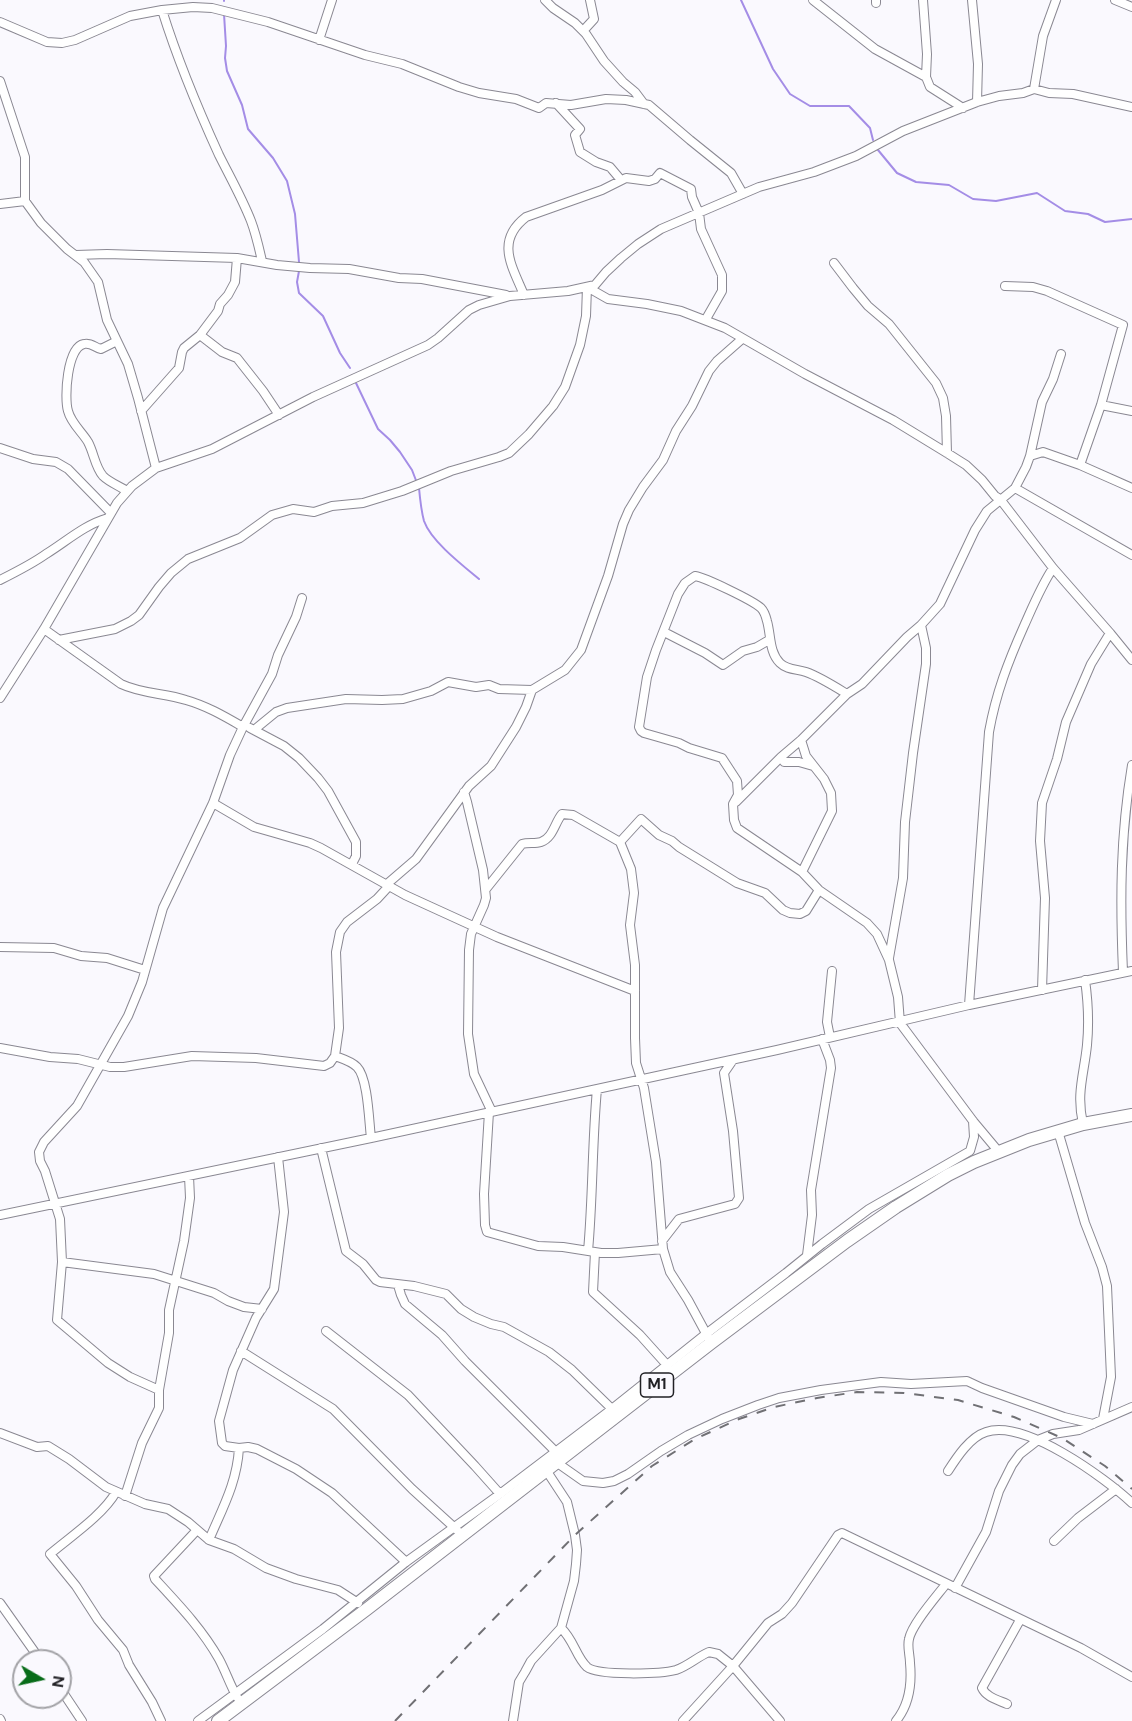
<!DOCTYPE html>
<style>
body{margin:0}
#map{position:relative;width:1132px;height:1721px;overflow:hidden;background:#faf9fe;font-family:"DM Sans",sans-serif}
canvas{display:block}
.north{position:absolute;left:12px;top:1649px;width:60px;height:60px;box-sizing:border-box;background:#faf9fe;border:2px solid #a3a3a7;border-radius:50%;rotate:99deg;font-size:16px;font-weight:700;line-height:24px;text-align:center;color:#212125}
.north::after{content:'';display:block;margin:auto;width:21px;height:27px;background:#086c19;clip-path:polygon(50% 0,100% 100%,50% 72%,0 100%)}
</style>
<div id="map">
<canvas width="1132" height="1721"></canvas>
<div class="north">N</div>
</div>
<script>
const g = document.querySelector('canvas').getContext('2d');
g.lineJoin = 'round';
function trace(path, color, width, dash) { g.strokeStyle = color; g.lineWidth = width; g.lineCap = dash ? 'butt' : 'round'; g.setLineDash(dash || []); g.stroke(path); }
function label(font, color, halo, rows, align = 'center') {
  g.font = font + ' "DM Sans",sans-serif'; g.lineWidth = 6; g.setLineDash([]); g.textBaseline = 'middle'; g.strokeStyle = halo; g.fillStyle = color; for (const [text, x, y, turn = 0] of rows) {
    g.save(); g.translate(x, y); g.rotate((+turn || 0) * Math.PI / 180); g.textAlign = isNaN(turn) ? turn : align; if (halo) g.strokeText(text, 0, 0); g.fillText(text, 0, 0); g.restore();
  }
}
trace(new Path2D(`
 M741 0 773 69 790 94 810 106H849L870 128 873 140
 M224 1V0
 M224 14 226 46 225 58 227 71 242 105 248 129 273 158 287 181 295 214 299 262
 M878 150 897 173 916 182 949 185 973 199 996 201 1037 193 1065 211 1088 214 1105 222 1132 219
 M299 271 297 282 299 293 323 316 340 353 350 368
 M356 383 378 429 390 440 400 452 412 470 417 483
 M419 488C420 499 421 510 424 521 431 541 462 565 479 579`), '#a48de6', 2);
const street = new Path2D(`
 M545 0 553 8 575 23 586 34 604 61 623 82 635 92 644 104
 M813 0 875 49 926 77
 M876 0V3
 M923 0 927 54 926 77 930 87 963 108
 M972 0 978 64 977 102
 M1115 0 1132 7
 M162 10C177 58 198 109 219 155 230 177 242 198 251 221 256 234 259 248 262 261
 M0 22 47 42 62 43 75 40 130 16 162 10 193 7 212 8 268 22 365 55 402 64 459 87 479 93 516 99 539 108 546 103 571 105 606 99 626 100 649 105 690 140 731 173 743 194
 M583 31 594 19 590 0
 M319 40 332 0
 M0 81 25 157V201L41 223 67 249 84 262 98 282 107 320 128 364 138 398 156 468
 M1034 89 1043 36 1056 0
 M556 103 580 129 575 135 580 152 596 162 610 167 621 180
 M0 204 25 201
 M76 255 107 254 237 258 277 265 310 268 349 269 399 278 422 279 506 295
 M834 263 853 288 868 306 889 324 936 383 943 398 946 416 947 453
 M587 287 608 299 647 304 681 311 725 328 805 374 893 420 947 453 966 465 982 480 995 496 1000 499 1053 568 1110 633 1132 660
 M524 295C512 266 495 241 526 217L602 190 626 178 649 181 655 179 660 173 691 189 692 197 699 213 701 229 722 275V291L706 319
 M200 335 222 352 237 358 263 391 279 415
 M117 341 101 349C95 348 91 342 84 344 67 347 64 398 68 411 71 423 82 432 88 442 94 453 95 467 103 476 109 482 119 486 127 491
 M1101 405 1132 411
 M141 411 179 368 182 352 184 348 200 335 218 311 220 304 228 295 235 282 237 258
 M0 448 33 459 56 462 68 469 111 513
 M1030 456 1042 402 1053 379 1061 354
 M1080 465 1132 488
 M1015 488 1132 555
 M0 580C16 572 32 564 46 554 67 541 84 525 108 518
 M44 629 121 684C142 694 165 693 186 700 207 706 224 716 243 727
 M664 632 705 653 723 665 743 651 757 647 769 640
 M59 640 115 629 131 621 139 615 159 587 171 573 188 559 240 538 272 515 293 509 314 512 332 506 363 503 402 491 451 471 499 457 509 453 529 434 553 406 565 387 580 345 586 316 587 287
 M847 694C834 686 820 677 806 672 797 669 787 670 780 663 769 652 771 635 767 621 766 617 764 611 761 608 752 600 706 578 695 576L685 583 678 594 656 650 647 677 639 727 641 731 644 733 679 743 689 748 722 758 737 781 738 795 733 804 734 820 737 828 802 872 819 890 867 923 877 934 889 960 898 997 900 1023 973 1121 999 1152
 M0 698 44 629 117 503 132 486 156 468 212 449 313 397 428 345 438 338 469 310 479 305 510 296 568 291 595 285 606 272 621 258 638 244 661 229 759 187 814 172 856 156 903 131 977 102 999 96 1023 93 1034 89 1049 93 1073 94 1132 107
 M250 728 284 746 299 758 318 778 328 791 356 842V856L352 864
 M254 730 276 712 287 708 346 699 382 700 403 699 431 691 448 682 476 687 489 685 499 689 532 690
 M801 740 806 756 824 779 831 793 832 811 802 872
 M781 757 784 762H799L813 766
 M464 792 467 802 483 870 486 898 484 905 471 934 469 950 468 1034 474 1074 492 1112
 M736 802 781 757 801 740 847 694 862 684 907 637 921 625
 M213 803 254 827 310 843 321 848 405 895 497 937 635 991
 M620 842 641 819 659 835 672 841 679 847 737 883 765 893 783 910 790 913 800 914 806 911 819 890
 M387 884 416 859 469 786 491 766 516 727 526 707 532 690 565 670 581 650 608 576 623 524 629 510 643 487 663 460 676 431 692 406 709 371 717 361 742 339
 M486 889 522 844C528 842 535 844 541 842 553 838 555 822 562 814L573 815 620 842 631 869 634 893 630 925 635 965V1038L636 1063 644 1088 656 1162 663 1249 670 1272 688 1300 708 1337
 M0 947 54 948 81 956 107 958 145 970
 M889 958 903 878 905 822 913 753 926 664V648L921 625 940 604 975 530 987 511 1015 488 1026 467 1030 456 1043 452 1080 465 1101 405 1123 325 1047 291 1033 287 1005 286
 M1123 972C1120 901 1120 837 1132 765
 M1042 990 1045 898 1040 841 1042 803 1057 759 1066 722 1091 664 1110 633
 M969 1005 989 732C996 693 1008 662 1024 626 1033 606 1041 586 1053 568
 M830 1037 827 1022 832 971
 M0 1048 50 1057 78 1059 110 1067H124L192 1056 256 1058 324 1066 330 1063 335 1056
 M489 1112 484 1194 485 1225 487 1232 538 1246 563 1247 601 1253H618L663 1249
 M1083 1124C1076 1093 1084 1075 1087 1045 1089 1024 1088 1001 1085 980
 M1058 1131 1085 1223 1102 1267 1107 1286 1111 1377 1103 1419
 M371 1138C369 1122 368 1078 357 1067 351 1061 343 1059 335 1056L339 1028 336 952 340 932 347 922 377 899 389 886
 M321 1148 346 1251 363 1264 376 1280 380 1282 414 1286 446 1294 461 1309 474 1317 491 1324 504 1327 549 1352 572 1370 612 1409
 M0 1215 371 1138 777 1050 969 1005 1132 971
 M662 1241 679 1219 735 1204 739 1198 733 1131 724 1073 733 1060
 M588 1251C593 1197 592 1143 597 1089
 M595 1252 593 1292 640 1335 667 1365
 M807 1255 812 1215 811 1190 831 1068 830 1060 822 1039
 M62 1262 154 1274 214 1293 228 1301 244 1307 262 1309
 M398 1285 401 1295 405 1304 442 1335 465 1361 555 1451
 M326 1331 408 1395 475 1466 500 1494
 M241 1351 333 1409 412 1489 457 1530
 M159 1390 130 1377 108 1363 57 1320 62 1262 60 1219 45 1171 40 1161 39 1152 44 1142 77 1106 128 1016 142 982 163 908 213 803 230 755 243 727 272 674 278 655 296 617 302 598
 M0 1433 37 1447 48 1446 69 1459 106 1487 145 1504 168 1509 188 1522 209 1540 234 1549 266 1568 296 1579 338 1590 358 1603
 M239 1448 225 1446 222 1443 219 1421 233 1370 256 1318 274 1289 284 1212 278 1157
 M556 1462 583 1481 603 1483 614 1481 628 1474 661 1451 688 1435 722 1419 758 1405 779 1398 821 1390 881 1382 911 1384 967 1381 982 1388 1064 1417 1093 1424
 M948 1471C957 1457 970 1437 986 1432 1025 1419 1105 1478 1132 1503
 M116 1492C103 1515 70 1537 50 1554L76 1586 98 1620 123 1650 129 1665 152 1702 161 1721
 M125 1496 142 1443 159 1408V1390L169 1333V1310L184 1241 190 1198 189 1176
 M197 1530 154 1576 155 1579C179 1605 202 1629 219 1659 226 1672 230 1685 237 1697
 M209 1540C222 1509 237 1483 239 1448L248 1447 257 1449 296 1469 332 1493 406 1562
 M1054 1541 1078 1518 1116 1489
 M955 1588 986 1532 999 1491 1012 1465 1020 1454 1038 1440 1053 1434 1079 1430 1132 1407
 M0 1603 41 1661
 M561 1628C574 1640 576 1657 587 1667 598 1676 661 1674 676 1670 688 1666 697 1657 709 1652L718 1654 733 1666 768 1623 782 1614 792 1603 838 1535 842 1533 1081 1648 1132 1677
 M60 1688 82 1721
 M1007 1704C998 1700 986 1697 982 1688L1020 1620
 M0 1719 1 1721
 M198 1721 323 1629 406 1562 500 1494 612 1409 706 1334 786 1273 822 1244 869 1209 970 1151 974 1137 973 1121
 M513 1721 519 1682 525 1672 531 1661 561 1628 574 1581 576 1564 577 1550 575 1535 567 1502 546 1470
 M683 1721 733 1666 780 1721
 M896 1721C910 1704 912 1684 910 1663 910 1655 907 1647 909 1639 912 1624 936 1597 946 1584`);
const primary = new Path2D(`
 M218 1721 367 1609 711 1343 847 1241 896 1207 948 1175 974 1162 1029 1140 1083 1124 1132 1115`);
trace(street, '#8a8892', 10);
trace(primary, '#8a8892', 14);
trace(street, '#fff', 8);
trace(primary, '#fff', 12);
trace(new Path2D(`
 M395 1721 575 1535 652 1466 695 1439 739 1419 774 1407 817 1398 857 1392 904 1393 958 1400 1014 1417 1062 1438 1105 1466 1132 1489`), '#707074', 2, [10, 10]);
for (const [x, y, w] of [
 [657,1385,33]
]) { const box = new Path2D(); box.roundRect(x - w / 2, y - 12, w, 24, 4.5); g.fillStyle = '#faf9fe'; g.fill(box); trace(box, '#212125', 1.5); }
label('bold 15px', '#212125', null, [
 ["M1",657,1385]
]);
</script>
